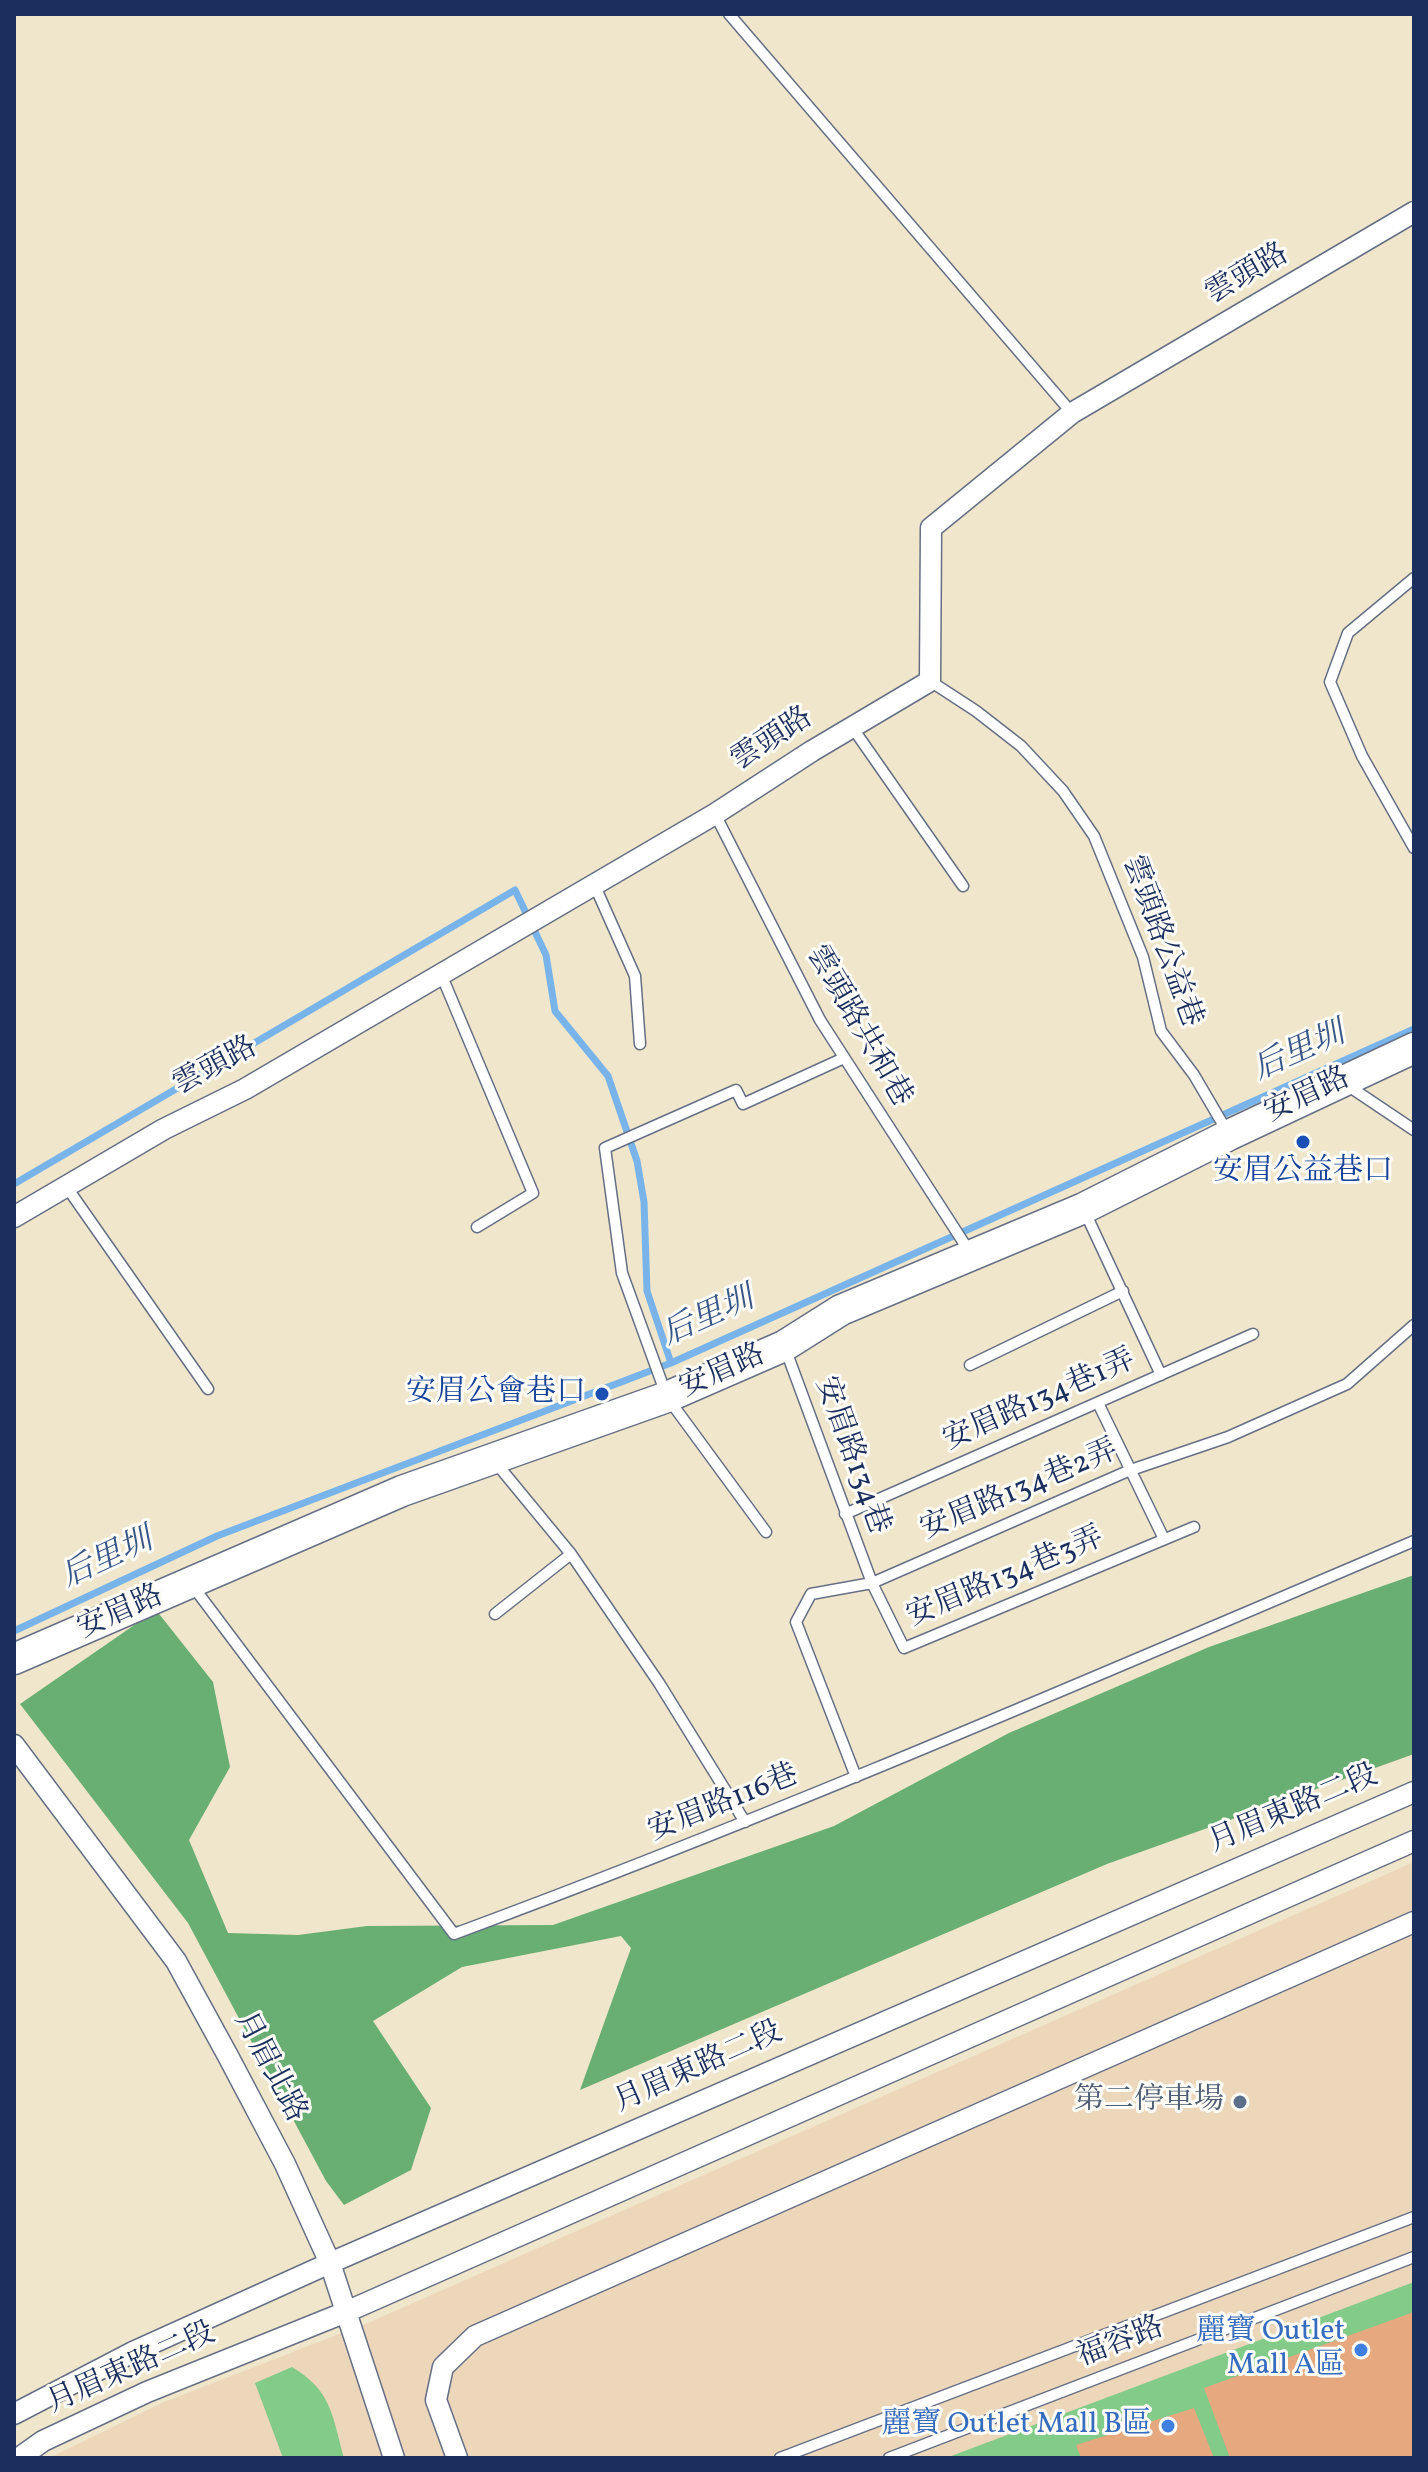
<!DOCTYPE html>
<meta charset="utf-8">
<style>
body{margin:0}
#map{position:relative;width:1428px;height:2472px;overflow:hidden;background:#f0e6cb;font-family:Vollkorn,serif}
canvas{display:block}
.frame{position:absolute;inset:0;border:16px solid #1b2f5e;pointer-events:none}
</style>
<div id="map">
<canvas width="1428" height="2472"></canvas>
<div class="frame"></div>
</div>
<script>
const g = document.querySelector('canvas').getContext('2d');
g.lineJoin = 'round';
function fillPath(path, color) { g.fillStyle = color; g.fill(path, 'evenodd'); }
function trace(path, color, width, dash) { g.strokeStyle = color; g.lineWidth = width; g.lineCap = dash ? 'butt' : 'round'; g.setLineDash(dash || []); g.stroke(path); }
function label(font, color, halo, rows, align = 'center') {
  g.font = font + ' Vollkorn,"Noto Serif TC",serif'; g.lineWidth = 6; g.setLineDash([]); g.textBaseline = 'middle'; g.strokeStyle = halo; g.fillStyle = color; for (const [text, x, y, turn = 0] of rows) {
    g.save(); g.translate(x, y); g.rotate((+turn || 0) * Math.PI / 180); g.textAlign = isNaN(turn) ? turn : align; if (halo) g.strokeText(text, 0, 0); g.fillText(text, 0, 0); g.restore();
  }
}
fillPath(new Path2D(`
 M1414 1862V2458H49L164 2402 370 2322Z`), '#edd7bb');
fillPath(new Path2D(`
 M1414 2282V2458H946Z
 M292 2367C332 2391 332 2415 344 2458H283L255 2383Z`), '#82cb88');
fillPath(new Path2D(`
 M1414 1575V1754L1107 1864 580 2090 631 1948 621 1936 462 1967 373 2021 431 2108 411 2170 344 2205 326 2181 188 1923 20 1704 156 1610 213 1682 230 1767 189 1840 228 1933 298 1935 367 1926 553 1925 834 1826 1009 1733 1209 1647Z`), '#69af74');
trace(new Path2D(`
 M14 1184 515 890 546 955 555 1011 608 1076 637 1161 644 1202 647 1291 671 1363
 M14 1631 217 1536 671 1363 1414 1029`), '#78b4ea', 7);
fillPath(new Path2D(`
 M1414 2312V2458H1230L1204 2388Z
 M1194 2408 1214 2458H1081L1076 2445Z`), '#e6a87f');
const lane = new Path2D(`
 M729 14 1072 413
 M1414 578 1348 633 1330 682 1362 756 1414 848
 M930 681 976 711 1021 746 1063 791 1094 836 1143 957 1161 1031 1194 1075 1228 1133
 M852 727 963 886
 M715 814 820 1020 969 1251
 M594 884 635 976 640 1044
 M441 974 533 1193 477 1227
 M1347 1085 1414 1130
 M66 1186 208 1389
 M1084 1210 1161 1375
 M785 1348 872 1583 904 1648 1194 1527
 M970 1365 1123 1291
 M1098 1403 1164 1539
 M496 1463 571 1554 659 1683 745 1822
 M845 1514 1253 1334
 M766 1532 667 1397 622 1273 605 1148 736 1090 743 1104 844 1058
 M192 1585 454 1934C779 1814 1096 1676 1414 1541
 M495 1614 571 1554
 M856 1777 796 1622 811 1594 872 1583 1128 1471 1228 1437 1347 1384 1414 1325
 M780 2458 1414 2217
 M889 2458 1414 2257`);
const street = new Path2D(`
 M14 1217 164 1129 245 1089 715 814 812 751 930 681 931 528 1072 413 1414 212
 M14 1745 176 1961 228 2056 285 2164 330 2263 394 2458
 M14 2414 133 2352 330 2263 1414 1792
 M19 2458 43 2441 147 2392 346 2312 1414 1841
 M457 2458 436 2400 443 2367 475 2336 1414 1922`);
const secondary = new Path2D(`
 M14 1659 402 1491 667 1397 784 1346 841 1310 1084 1208 1229 1135 1414 1048`);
trace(lane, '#666f84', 13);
trace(street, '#666f84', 23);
trace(secondary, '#666f84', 33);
trace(lane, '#fff', 10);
trace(street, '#fff', 20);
trace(secondary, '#fff', 30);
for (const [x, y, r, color] of [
 [1303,1142,8,"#1a4fb4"],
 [602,1394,8,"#1a4fb4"],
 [1240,2102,8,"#5c6f8a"],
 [1361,2350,8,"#3f7fe0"],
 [1168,2426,8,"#3f7fe0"]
]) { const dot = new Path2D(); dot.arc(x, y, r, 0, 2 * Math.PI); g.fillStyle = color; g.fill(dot); trace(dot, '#fdfcf7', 3); }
label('30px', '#1b2f5e', '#fdfcf7', [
 ["雲頭路",1248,276,-30],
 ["雲頭路",773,741,-33],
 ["雲頭路公益巷",1160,942,70],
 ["雲頭路共和巷",857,1027,60],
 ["雲頭路",216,1068,-28],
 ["安眉路",1308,1097,-25],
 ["安眉路",723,1373,-24],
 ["安眉路134巷1弄",1040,1402,-24],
 ["安眉路134巷",850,1456,70],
 ["安眉路134巷2弄",1020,1492,-23],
 ["安眉路134巷3弄",1006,1579,-23],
 ["安眉路",121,1614,-24],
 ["安眉路116巷",724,1805,-22],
 ["月眉東路二段",1294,1811,-23],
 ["月眉北路",268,2068,62],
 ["月眉東路二段",699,2069,-24],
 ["福容路",1121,2344,-21],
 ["月眉東路二段",132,2370,-24]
]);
label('30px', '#164399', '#fdfcf7', [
 ["安眉公益巷口",1303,1173],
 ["安眉公會巷口",586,1394,"right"]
]);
label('30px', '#4e5e75', '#fdfcf7', [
 ["第二停車場",1224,2102]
], 'right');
label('30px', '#366cbe', '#fdfcf7', [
 ["麗寶 Outlet",1345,2333],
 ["Mall A區",1345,2367],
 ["麗寶 Outlet Mall B區",1152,2426]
], 'right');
label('italic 32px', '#375788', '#fdfcf7', [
 ["后里圳",1300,1054,-24],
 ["后里圳",709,1319,-24],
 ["后里圳",108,1561,-25]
]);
</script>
